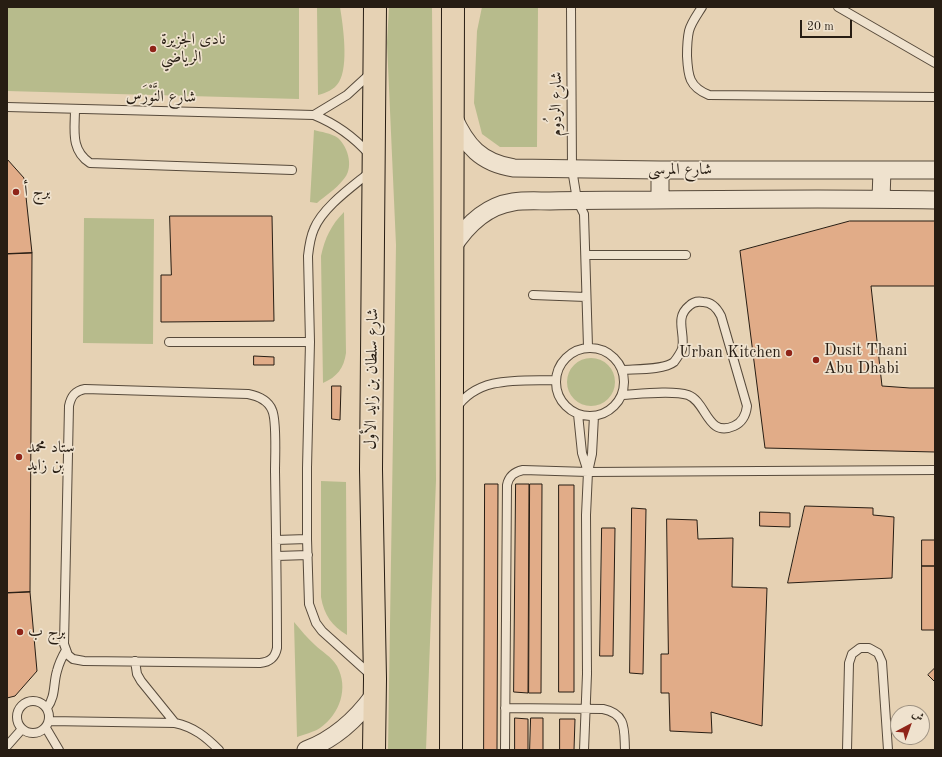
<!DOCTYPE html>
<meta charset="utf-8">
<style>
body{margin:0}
#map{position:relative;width:942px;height:757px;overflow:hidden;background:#e6d2b4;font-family:"Old Standard TT",Amiri,serif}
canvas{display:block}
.frame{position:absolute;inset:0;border:8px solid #271d13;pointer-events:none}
.north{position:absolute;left:890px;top:705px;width:40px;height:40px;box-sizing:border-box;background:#efe2ce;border:1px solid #9f9383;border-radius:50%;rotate:41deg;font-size:11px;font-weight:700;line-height:16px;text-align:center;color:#271d13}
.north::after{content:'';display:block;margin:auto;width:14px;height:18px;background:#8f2418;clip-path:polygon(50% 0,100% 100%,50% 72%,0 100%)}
.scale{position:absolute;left:800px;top:20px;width:52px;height:18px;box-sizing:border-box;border:2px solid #271d13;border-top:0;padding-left:5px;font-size:12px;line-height:14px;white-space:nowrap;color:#271d13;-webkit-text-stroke:3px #efe2ce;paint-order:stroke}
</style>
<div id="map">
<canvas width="942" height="757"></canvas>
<div class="frame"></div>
<div class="north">ش</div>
<div class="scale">20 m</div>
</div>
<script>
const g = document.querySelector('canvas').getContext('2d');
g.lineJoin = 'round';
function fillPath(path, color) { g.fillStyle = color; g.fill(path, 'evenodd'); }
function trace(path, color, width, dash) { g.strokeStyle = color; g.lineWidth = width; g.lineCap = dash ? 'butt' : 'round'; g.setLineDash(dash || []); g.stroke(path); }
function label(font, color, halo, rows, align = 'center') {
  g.font = font + ' "Old Standard TT",Amiri,serif'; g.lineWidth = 3.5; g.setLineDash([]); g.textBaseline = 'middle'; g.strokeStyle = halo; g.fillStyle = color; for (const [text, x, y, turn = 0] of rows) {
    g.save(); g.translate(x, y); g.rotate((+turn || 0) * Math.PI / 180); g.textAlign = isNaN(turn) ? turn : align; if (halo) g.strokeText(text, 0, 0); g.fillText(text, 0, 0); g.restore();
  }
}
fillPath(new Path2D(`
 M7 7H299V99L7 91Z
 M317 7H340C343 25 349 66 339 82 334 90 326 93 318 95Z
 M389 7H432L436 480 426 750H388L396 245 387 43Z
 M482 7H538L537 147H500L482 134 474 103 477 31Z
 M314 130C321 132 331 133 338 138 349 148 354 169 343 180 336 189 325 196 317 203L310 202Z
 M344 212 346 353C344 368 337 377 323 383L321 256C325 238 331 225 344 212Z
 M84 218 154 219 153 344 83 343Z
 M567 382a24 24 0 1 1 48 0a24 24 0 1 1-48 0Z
 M321 481 346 482 347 635C332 626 324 615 321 597Z
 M294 622C301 630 307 638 315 645 322 652 331 656 337 666 349 688 340 714 320 728 314 732 305 734 297 737Z`), '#b7bb8c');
const building = new Path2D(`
 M7 159 24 178 32 253 7 254Z
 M170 216H272L274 321 161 322V275H171Z
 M850 221H935V286H871L882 386 910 388H935V452L765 448 740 251Z
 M32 253 30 592 7 593V254Z
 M254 356 274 357V365H254Z
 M332 386H341L340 420 332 419Z
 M485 484H498L497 750H484Z
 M516 484H529L528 693 514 692Z
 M530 484H542L541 693H529Z
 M559 485H574V692H559Z
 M805 506 873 508V515L894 517 892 578 788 583Z
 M632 508 646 509 643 674 630 673Z
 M760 512 790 513V527L760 526Z
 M667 519 697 520 698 539 733 538 732 587 767 588 762 726 711 712 712 733 670 731 669 693H661V654H668Z
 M602 528H615L613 656H600Z
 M922 540H935V566H922Z
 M922 566H935V630H922Z
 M30 592 37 671 15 696 7 698V593Z
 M935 668V682L928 675Z
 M515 718 528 719V750H515Z
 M531 718H543V750H530Z
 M560 719H575L574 750H560Z`);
fillPath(building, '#e1ac88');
trace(building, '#271d13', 1);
const lane = new Path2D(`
 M571 7 572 169 577 200 584 214 588 347
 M702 7C697 15 691 23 689 31 687 40 687 48 687 56 688 76 689 87 709 95L935 97
 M838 7 935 63
 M7 107 314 115C336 124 353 136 369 154
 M75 109C75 129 70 150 90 163L292 170
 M314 115 347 95 371 73
 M370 172C352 187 323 207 314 229 310 238 309 247 308 256L310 342 307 468V539L309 604 316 623 322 631 372 676
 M586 255H686
 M533 295 586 297
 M169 342H310
 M556 382a34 34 0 1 1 68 0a34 34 0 1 1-68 0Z
 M85 389 248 394C258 396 268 400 272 410 277 420 275 457 275 471 276 530 277 589 277 648 275 658 270 662 260 663L84 661 73 659 68 655 64 644 69 406C71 396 75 391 85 389Z
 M623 395C639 394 673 390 688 395 707 402 707 438 734 426 743 422 746 415 747 406L721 316C717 308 712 302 703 302 698 301 693 302 689 306 674 318 686 334 682 349 680 354 677 358 674 362 664 370 636 369 623 370
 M456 409C477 375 522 381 556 380
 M578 414 582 453 588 472
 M276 540 307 539
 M277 556 308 555
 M135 661 137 674 141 681 175 723
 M17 717a16 16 0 1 1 32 0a16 16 0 1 1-32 0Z
 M47 708C56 696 53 684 57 671 59 663 62 657 66 650
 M505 708 603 709C627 714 624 730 625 750
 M49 721 175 723C194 727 206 737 219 750
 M46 728 59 750
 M7 746 22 729
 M505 750 507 485C509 476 514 472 523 470L588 472 935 470
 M584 750 587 674 586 515 588 472 592 454 594 416
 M847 750 849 663 852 654 860 648H869L878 653 882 662 888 750`);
const street = new Path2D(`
 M453 116C466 146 481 163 514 168L660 170H935
 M881 199 882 170
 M660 200V170
 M452 248C466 226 486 206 513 202 525 200 538 201 550 201 584 200 618 200 653 200 747 199 841 198 935 200
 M306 750C335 739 356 720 374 695`);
const primary = new Path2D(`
 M374 750 375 679 371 469 375 7
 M451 750 453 7`);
trace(lane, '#574a3b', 10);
trace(street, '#574a3b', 19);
trace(primary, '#271d13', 24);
trace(lane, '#efe2ce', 8);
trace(street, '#efe2ce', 17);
trace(primary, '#e6d2b4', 22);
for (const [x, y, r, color] of [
 [153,49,4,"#8f2418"],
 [16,192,4,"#8f2418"],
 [789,353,4,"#8f2418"],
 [816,360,4,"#8f2418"],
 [19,457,4,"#8f2418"],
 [20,632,4,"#8f2418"]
]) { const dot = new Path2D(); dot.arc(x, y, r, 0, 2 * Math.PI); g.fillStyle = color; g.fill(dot); trace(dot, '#efe2ce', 1.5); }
label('16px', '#271d13', '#efe2ce', [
 ["نادى الجزيرة",161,40],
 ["الرياضي",161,58],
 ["برج أ",24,192],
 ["Dusit Thani",824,351],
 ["Abu Dhabi",824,369],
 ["Urban Kitchen",781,353,"right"],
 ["ستاد محمد",27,448],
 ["بن زايد",27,466],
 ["برج ب",28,632]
], 'left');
label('16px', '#271d13', '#efe2ce', [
 ["شارع النَّوْرَس",161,97,1],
 ["شارع الردُوم",557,104,-90],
 ["شارع المرسى",680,170],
 ["شارع سلطان بن زايد الأول",372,379,-89]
]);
</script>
